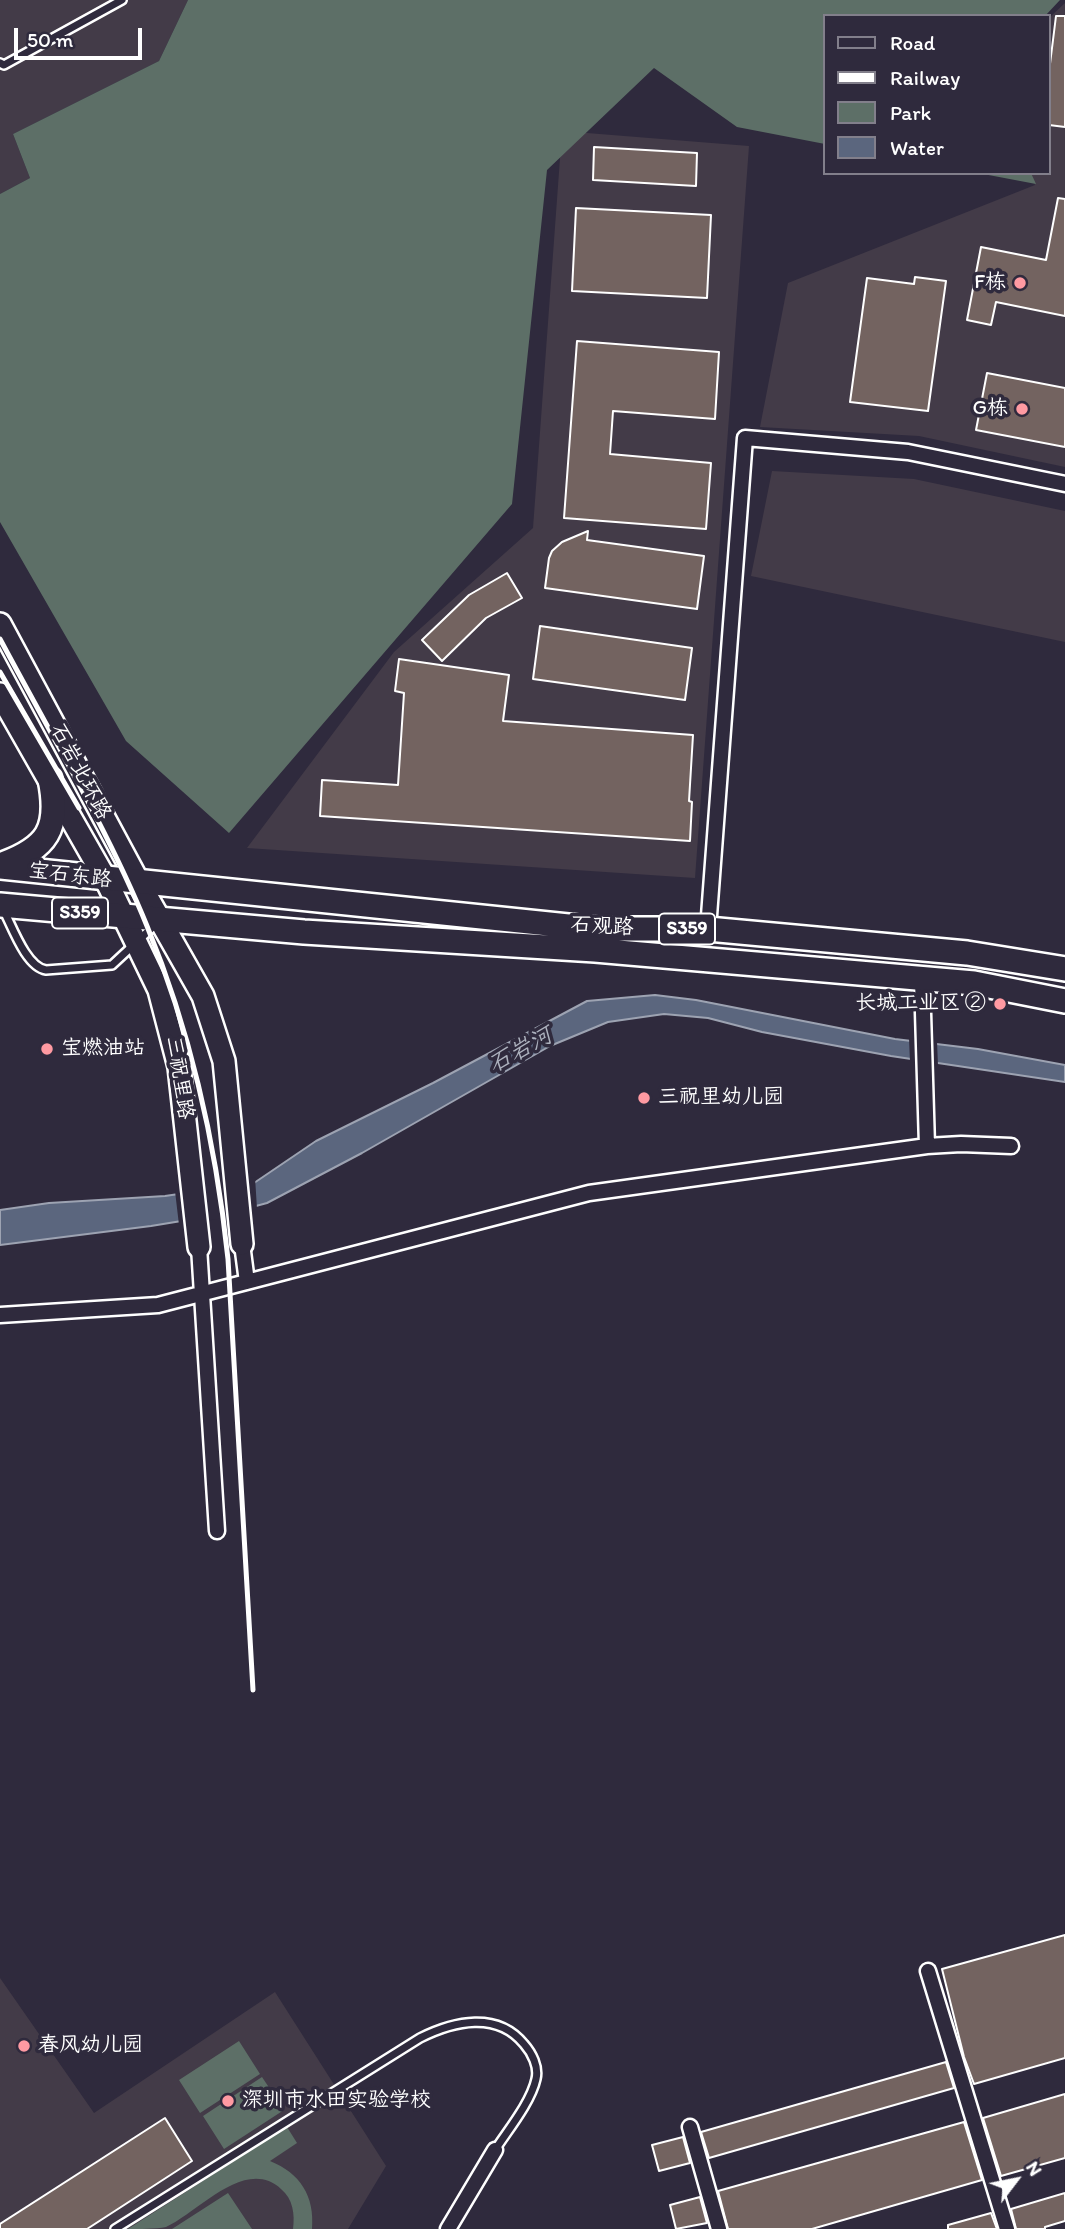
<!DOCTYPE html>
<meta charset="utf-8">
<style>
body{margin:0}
#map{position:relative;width:1065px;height:2229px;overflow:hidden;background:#2f2a3d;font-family:Itim,sans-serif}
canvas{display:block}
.legend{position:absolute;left:823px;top:14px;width:228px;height:161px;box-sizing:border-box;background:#2f2a3d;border:2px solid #827f8b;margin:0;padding:9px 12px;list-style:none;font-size:21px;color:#fff}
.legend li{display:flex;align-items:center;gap:14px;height:35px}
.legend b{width:35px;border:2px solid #827f8b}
.north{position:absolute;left:981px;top:2145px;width:70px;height:70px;-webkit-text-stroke:5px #2f2a3d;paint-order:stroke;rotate:58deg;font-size:19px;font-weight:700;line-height:28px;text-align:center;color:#fff}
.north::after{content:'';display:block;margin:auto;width:24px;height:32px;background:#fff;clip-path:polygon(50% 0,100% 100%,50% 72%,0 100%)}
.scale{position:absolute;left:14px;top:28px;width:128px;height:32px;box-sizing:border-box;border:4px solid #fff;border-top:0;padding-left:9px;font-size:21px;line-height:24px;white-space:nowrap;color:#fff;-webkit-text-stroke:5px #2f2a3d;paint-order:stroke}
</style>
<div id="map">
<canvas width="1065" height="2229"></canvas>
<ul class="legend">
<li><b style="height:9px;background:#2f2a3d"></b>Road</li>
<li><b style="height:9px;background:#fff"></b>Railway</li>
<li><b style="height:19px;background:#5d6f67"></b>Park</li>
<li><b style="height:19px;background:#5b667e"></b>Water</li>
</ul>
<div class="north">N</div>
<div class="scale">50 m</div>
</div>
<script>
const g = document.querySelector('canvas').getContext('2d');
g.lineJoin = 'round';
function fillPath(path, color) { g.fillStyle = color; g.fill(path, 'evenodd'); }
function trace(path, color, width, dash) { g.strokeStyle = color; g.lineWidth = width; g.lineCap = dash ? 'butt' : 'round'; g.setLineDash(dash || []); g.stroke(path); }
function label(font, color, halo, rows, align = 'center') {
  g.font = font + ' Itim,"LXGW WenKai TC",sans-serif'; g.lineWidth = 7; g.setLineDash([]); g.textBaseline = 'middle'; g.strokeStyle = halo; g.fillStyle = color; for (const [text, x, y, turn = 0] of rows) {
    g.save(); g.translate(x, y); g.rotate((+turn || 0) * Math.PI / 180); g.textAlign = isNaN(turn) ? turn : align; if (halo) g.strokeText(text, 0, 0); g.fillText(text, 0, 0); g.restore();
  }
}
fillPath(new Path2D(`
 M0 0H188L159 61 13 134 30 178 0 194Z
 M1065 3V467L919 436 760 427 788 283 1035 185 1031 173H1049V18Z
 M562 131 749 146 695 878 247 848 394 652 533 528Z
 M772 471 914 479 1065 511V642L751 576Z
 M0 1978 94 2113 275 1992 386 2166 348 2229H0Z`), '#433b48');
fillPath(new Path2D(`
 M188 0H1060L1045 16H825V144L737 127 654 68 547 170 512 504 229 833 126 741 0 522V194L30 178 13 134 159 61Z
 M978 173H1031L1036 184Z
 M239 2041 260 2074 200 2113 179 2080Z
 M262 2077 284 2110 224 2149 203 2116Z
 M287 2127 297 2143 270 2161C300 2173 315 2196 312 2229H293C295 2214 293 2199 281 2189 245 2156 198 2213 166 2227 156 2229 139 2229 128 2229Z
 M228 2193 252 2229H172Z`), '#5d6f67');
const water = new Path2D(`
 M655 995 696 1000 895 1039 978 1049 1065 1065V1082L891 1056 762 1032 708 1018 664 1014 608 1022 550 1046 362 1153 267 1203 230 1213 151 1226 0 1245V1210L49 1203 165 1196 254 1183 316 1141 433 1083 587 1001Z`);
fillPath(water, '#5b667e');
trace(water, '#9da3b2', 2);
fillPath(new Path2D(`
 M909 1038 937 1041 938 1066 910 1062Z
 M255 1177 257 1209 231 1217 179 1225 175 1191Z`), '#2f2a3d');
const building = new Path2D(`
 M1056 16H1065V127L1049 125V72Z
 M594 147 697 153 696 186 593 180Z
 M1058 198 1065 199V316L996 302 991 325 967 320 981 247 1046 260Z
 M576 208 711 215 707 298 572 291Z
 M915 277 946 281 928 411 850 402 867 278 914 284Z
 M577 341 719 352 715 419 613 411 610 454 711 463 706 529 564 518Z
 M987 373 1065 388V447L976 430Z
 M588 531 587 540 704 556 697 609 545 588 549 558 552 551 562 542Z
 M507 573 522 598 486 618 442 661 422 640 469 595Z
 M540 626 692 648 685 700 533 679Z
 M399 659 509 675 503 721 693 735 689 801 692 802 690 841 320 816 322 780 398 785 404 693 395 691Z
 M1065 1935V2058L974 2084 964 2057 942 1969Z
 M946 2062 954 2088 709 2158 701 2132Z
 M1065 2094V2158L1001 2176 983 2118Z
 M165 2118 192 2161 87 2229H0V2224Z
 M964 2122 982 2180 812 2229H728L718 2191Z
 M683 2137 690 2163 659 2171 652 2145Z
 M1065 2193V2221L1045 2227V2229H1016L1011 2209Z
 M700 2197 707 2223 676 2229 670 2205Z
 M991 2213 997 2229H948V2225Z`);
fillPath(building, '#736360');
trace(building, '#fff', 2);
const lane = new Path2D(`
 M0 63 4 65 122 0
 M3 909C12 926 26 967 46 970L112 965 156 924
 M115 2229 420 2038C454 2021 497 2011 524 2044 532 2053 539 2067 536 2079 531 2102 508 2130 495 2150`);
const street = new Path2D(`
 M708 929 745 438 908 452 1065 484
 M922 979 927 1146
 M242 1244 247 1282
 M199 1247 217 1531
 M0 1315 158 1305 589 1193 927 1146 961 1144 1011 1146
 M928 1971 1007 2229
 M690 2127 719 2229
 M448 2229 495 2150`);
const secondary = new Path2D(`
 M0 624 139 883 203 996 224 1061 242 1244
 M0 694 106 880 159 990 179 1067 199 1247`);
const primary = new Path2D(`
 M0 865C48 848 60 829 50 779
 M0 867 597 929H708L967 953 1065 969
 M0 905 304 932 595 950 974 983 1065 1001`);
trace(lane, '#fff', 12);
trace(street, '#fff', 19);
trace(secondary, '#fff', 26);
trace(primary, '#fff', 28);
trace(lane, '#2f2a3d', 7);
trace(street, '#2f2a3d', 14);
trace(secondary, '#2f2a3d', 21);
trace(primary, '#2f2a3d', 23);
trace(new Path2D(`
 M0 639C50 733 107 828 147 926 191 1033 216 1144 228 1259L253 1690
 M0 672 79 808`), '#fff', 5);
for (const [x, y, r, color] of [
 [1020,283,7,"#ff9aa2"],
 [1022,409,7,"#ff9aa2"],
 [1000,1004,7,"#ff9aa2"],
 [47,1049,7,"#ff9aa2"],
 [644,1098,7,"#ff9aa2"],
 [24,2046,7,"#ff9aa2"],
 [228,2101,7,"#ff9aa2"]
]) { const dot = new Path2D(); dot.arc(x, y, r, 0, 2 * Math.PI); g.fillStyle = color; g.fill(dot); trace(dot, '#2f2a3d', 2.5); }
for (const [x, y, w] of [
 [80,913,56],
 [687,929,56]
]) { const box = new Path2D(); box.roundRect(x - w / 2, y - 15.5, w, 31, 5); g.fillStyle = '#2f2a3d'; g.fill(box); trace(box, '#fff', 2); }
label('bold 19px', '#fff', null, [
 ["S359",80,913],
 ["S359",687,929]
]);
label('21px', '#fff', '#2f2a3d', [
 ["F栋",1006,283,"right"],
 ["G栋",1008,409,"right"],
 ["长城工业区 ②",986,1004,"right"],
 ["宝燃油站",61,1049],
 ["三祝里幼儿园",658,1098],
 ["春风幼儿园",38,2046],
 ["深圳市水田实验学校",242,2101]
], 'left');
label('21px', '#fff', '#2f2a3d', [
 ["石岩北环路",80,772,62],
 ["宝石东路",70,876,7],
 ["石观路",602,927,3],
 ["三祝里路",179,1078,81]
]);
label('italic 23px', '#adb2be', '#2f2a3d', [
 ["石岩河",521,1051,-29]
]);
</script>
